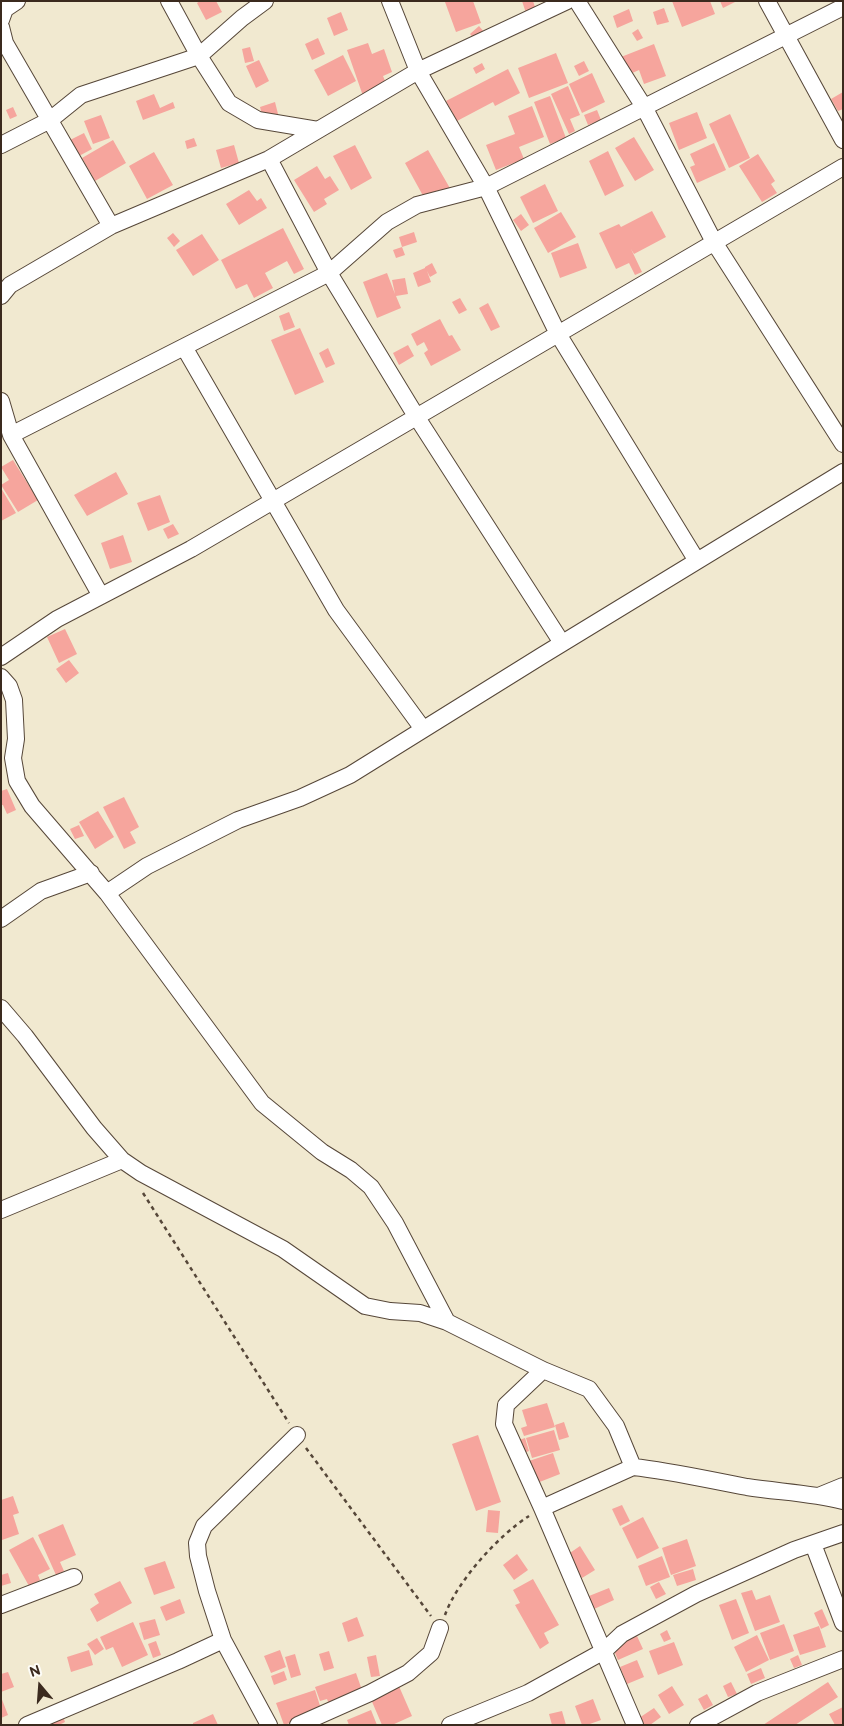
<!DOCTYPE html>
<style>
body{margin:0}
#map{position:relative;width:844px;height:1726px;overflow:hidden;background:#f1e9d0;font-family:"Balsamiq Sans",sans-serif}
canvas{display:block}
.frame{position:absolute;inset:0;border:2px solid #3b2a1e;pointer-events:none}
.north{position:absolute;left:15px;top:1661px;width:50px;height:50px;-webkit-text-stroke:4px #fdfcf7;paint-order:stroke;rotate:342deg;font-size:14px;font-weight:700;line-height:20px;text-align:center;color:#3b2a1e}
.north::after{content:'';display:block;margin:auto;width:18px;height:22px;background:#3b2a1e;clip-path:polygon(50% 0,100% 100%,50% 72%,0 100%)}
</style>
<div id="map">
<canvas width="844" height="1726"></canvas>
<div class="frame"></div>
<div class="north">N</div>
</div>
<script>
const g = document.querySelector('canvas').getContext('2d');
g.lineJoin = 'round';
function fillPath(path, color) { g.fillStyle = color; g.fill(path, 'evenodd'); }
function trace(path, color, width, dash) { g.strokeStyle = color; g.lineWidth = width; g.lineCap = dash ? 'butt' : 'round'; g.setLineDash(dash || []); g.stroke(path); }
fillPath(new Path2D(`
 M200 1H216L222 12 206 20 197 3Z
 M447 1H473L481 23 456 32 445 2Z
 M522 1H533L536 10 526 13Z
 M672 1H710L715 14 682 27Z
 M720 1H737L723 8Z
 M664 8 669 22 657 25 653 12Z
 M629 9 633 21 617 28 613 16Z
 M341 12 348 30 334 36 327 18Z
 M479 26 485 33 476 41 470 34Z
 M638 29 643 38 637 41 632 33Z
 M318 38 325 54 312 60 305 44Z
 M368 43 372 54 384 49 392 72 383 76 388 88 363 96 347 50Z
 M654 44 666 76 644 84 639 70 628 75 621 57Z
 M250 47 254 61 245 63 242 49Z
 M556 53 568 83 529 98 518 68Z
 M343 55 356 81 328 96 314 70Z
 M259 60 269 81 256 88 246 66Z
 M584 61 589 71 579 76 574 66Z
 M482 63 485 69 476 74 473 68Z
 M508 69 520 93 495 106 493 102 457 121 446 101Z
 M592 73 605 102 582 113 569 84Z
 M568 86 580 115 570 119 575 131 569 134 551 94Z
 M843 92V109L838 111 831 99Z
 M154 94 160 108 173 102 175 108 143 120 136 101Z
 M550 96 566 138 550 144 534 102Z
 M275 102 280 122 265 126 260 107Z
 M532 106 544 137 519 147 524 159 496 170 486 145 515 134 508 116Z
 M13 107 17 116 10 119 6 110Z
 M597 110 601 120 588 125 584 115Z
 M697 112 707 138 679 150 669 123Z
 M730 114 750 158 729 168 709 124Z
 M101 115 110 138 93 144 84 121Z
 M84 133 92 149 79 156 70 140Z
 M634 137 654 170 635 181 615 148Z
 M194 138 197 146 187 149 185 141Z
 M113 140 126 163 95 181 82 158Z
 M714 143 726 170 697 183 690 167 695 165 690 154Z
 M234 145 239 163 221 168 216 150Z
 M355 145 372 178 351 190 333 156Z
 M428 150 451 190 427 203 405 163Z
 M608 151 624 186 605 196 589 161Z
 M154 152 173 185 147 199 129 166Z
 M758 154 775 181 771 184 777 193 762 202 739 166Z
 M317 166 325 179 330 176 339 190 324 199 327 204 314 212 294 180Z
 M545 184 558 211 533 223 520 197Z
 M249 190 257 201 261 198 267 208 239 225 226 204Z
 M652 211 666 237 634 254 631 249 642 272 635 275 629 263 616 269 599 233 619 224 621 227Z
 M561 212 576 237 548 253 534 228Z
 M521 214 529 225 521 231 513 220Z
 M283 228 304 269 294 274 287 261 265 273 273 288 254 298 247 284 236 289 221 260Z
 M414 232 417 242 402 247 405 255 396 258 393 250 402 247 399 237Z
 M173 233 180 241 174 247 167 238Z
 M202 234 219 260 193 276 176 250Z
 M578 243 587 268 560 278 551 253Z
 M432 263 437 273 430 277 427 271 431 282 418 287 413 273 425 268V267Z
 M387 273 395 294 392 280 405 278 408 294 396 296 401 308 377 318 363 282Z
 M460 298 467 310 459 314 452 302Z
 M488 303 500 327 491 331 479 308Z
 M289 312 295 327 284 331 279 316Z
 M440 319 449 336 452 335 461 350 431 366 424 353 428 350 424 342 417 346 411 334Z
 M300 328 324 382 295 395 271 340Z
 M408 345 414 356 399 365 393 353Z
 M328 348 335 364 326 368 319 353Z
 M13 460 38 500 18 512 1 485 9 480 1 467Z
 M116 472 128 494 87 516 74 495Z
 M1 488 16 513 1 521Z
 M160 495 170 522 148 531 137 503Z
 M173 524 179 534 168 539 163 529Z
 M123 535 132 562 110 569 101 543Z
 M65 629 77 654 59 663 47 637Z
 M69 660 79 673 66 683 56 669Z
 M7 789 16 810 7 814 3 805H1V791Z
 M124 797 139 827 130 832 136 843 124 849 103 807Z
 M98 811 114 837 95 849 79 822Z
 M79 825 84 836 75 839 70 829Z
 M547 1403 555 1427 524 1436 521 1428 527 1426 522 1410Z
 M564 1422 569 1437 559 1440 555 1425Z
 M554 1430 560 1450 532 1458 526 1438Z
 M478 1435 501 1502 476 1511 452 1444Z
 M525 1438 529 1451 521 1454 516 1441Z
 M553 1453 560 1474 537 1483 529 1461Z
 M13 1496 19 1513 13 1515 19 1534 2 1540 1 1500Z
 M622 1505 630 1521 620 1526 612 1509Z
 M488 1510 500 1511 498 1533 486 1532Z
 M643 1517 659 1548 637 1559 622 1528Z
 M63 1524 76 1555 60 1562 64 1571 56 1575 38 1535Z
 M33 1537 50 1569 38 1575 40 1580 29 1586 9 1550Z
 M687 1539 696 1566 671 1575 662 1548Z
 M580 1546 595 1570 582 1578 567 1555Z
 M517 1554 528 1570 514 1580 503 1565Z
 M662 1556 670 1577 646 1586 638 1566Z
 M165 1561 175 1588 154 1595 144 1568Z
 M693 1569 696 1580 677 1586 673 1575Z
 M8 1573 11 1583 1 1586V1575Z
 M533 1579 559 1625 544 1633 549 1643 540 1649 515 1605 520 1603 513 1590Z
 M120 1581 132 1603 97 1622 90 1609 99 1603 94 1594Z
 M659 1582 666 1594 656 1599 650 1587Z
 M609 1588 614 1600 594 1609 589 1596Z
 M752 1590 756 1600 770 1595 780 1622 755 1631 741 1593Z
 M180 1599 185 1613 166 1621 160 1607Z
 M736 1599 749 1633 732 1640 719 1605Z
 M822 1609 829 1625 821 1629 814 1613Z
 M357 1617 364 1636 348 1642 342 1623Z
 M155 1619 160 1635 144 1640 139 1623Z
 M133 1622 148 1655 122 1667 113 1647 106 1650 100 1637Z
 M784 1624 794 1651 770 1660 760 1633Z
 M819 1626 826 1647 800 1655 793 1635Z
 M667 1630 671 1639 664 1642 660 1634Z
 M757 1635 769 1660 746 1672 734 1647Z
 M637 1636 643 1649 618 1660 612 1646Z
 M97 1638 104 1649 95 1655 87 1644Z
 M156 1641 161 1655 153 1658 148 1644Z
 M674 1642 683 1665 658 1675 649 1651Z
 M89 1650 93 1665 71 1672 67 1657Z
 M280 1650 286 1667 271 1673 264 1656Z
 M329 1651 334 1668 324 1671 319 1654Z
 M295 1654 301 1675 291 1678 285 1657Z
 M376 1655 380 1676 371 1677 367 1657Z
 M798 1655 802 1665 794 1668 790 1659Z
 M637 1660 644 1677 627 1684 620 1667Z
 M761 1668 765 1678 751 1684 747 1674Z
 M284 1671 287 1680 274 1685 271 1676Z
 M8 1672 14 1687 1 1692V1674Z
 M356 1673 364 1696 330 1707 327 1699 320 1701 315 1687Z
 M731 1682 737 1694 728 1697 723 1686Z
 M828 1682 838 1697 795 1725H763Z
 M398 1684 412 1716 392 1725H382L370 1697Z
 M672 1686 684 1705 669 1714 658 1695Z
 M315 1690 322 1712 284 1725 276 1703Z
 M707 1694 713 1705 704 1710 698 1699Z
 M1 1697 8 1715 1 1718Z
 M593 1699 601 1720 587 1725H582L575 1706Z
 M843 1707V1725H835L829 1714Z
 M60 1708 65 1722 59 1725H43Z
 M654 1708 661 1717 650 1725H644L639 1718Z
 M371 1710 377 1725H349L347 1720Z
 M562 1711 566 1725H552L549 1714Z
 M213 1714 218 1725H193V1723Z`), '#f6a59d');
const street = new Path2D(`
 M169 1 199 56 229 103 258 120 318 130
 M390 1 418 71 486 187 558 334 697 561
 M577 1 644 107 714 242 843 444
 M767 1 843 140
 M1 20 5 9 17 1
 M1 27 5 43 111 226
 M1 145 50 120 81 95 199 56 242 18 265 1
 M269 159 329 273 416 416 562 643
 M1 296 10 285 111 226 269 159 418 71 567 1
 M184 347 336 610 423 729
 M1 401 11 435 101 596
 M11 435 329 273 387 222 417 205 486 187 843 7
 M1 657 57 619 191 549 843 167
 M1 677 9 686 14 700 16 739 13 758 17 781 32 806 107 893 262 1103 322 1152 351 1170 371 1187 395 1223 447 1322
 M107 893 147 866 238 820 300 798 350 775 543 655 843 472
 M1 919 41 891 91 873
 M1 1008 25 1036 94 1128 122 1160 141 1173 283 1249 365 1306 390 1311 420 1313 447 1322 543 1370 589 1389 616 1426 633 1467C671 1471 709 1480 747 1487 779 1492 811 1493 843 1501
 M1 1210 122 1160
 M543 1370 506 1405 504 1424 542 1508 635 1725
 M821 1495 843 1486
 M542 1508 633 1467
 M813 1544 843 1623
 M1 1605 74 1577
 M27 1725 178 1661 223 1640
 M269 1725 223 1640 207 1591 198 1556 197 1543 204 1526 297 1435
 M298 1725 370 1693 408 1673 431 1653 440 1628
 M450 1725 528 1693 604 1651 622 1634 696 1594 794 1550 843 1533
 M698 1725 757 1693 843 1659`);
trace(street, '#564739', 18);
trace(new Path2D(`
 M143 1193 289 1423
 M306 1448 431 1616
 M445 1615C457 1581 499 1535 529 1516`), '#564739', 2.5, [4, 4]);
trace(street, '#fff', 16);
</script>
